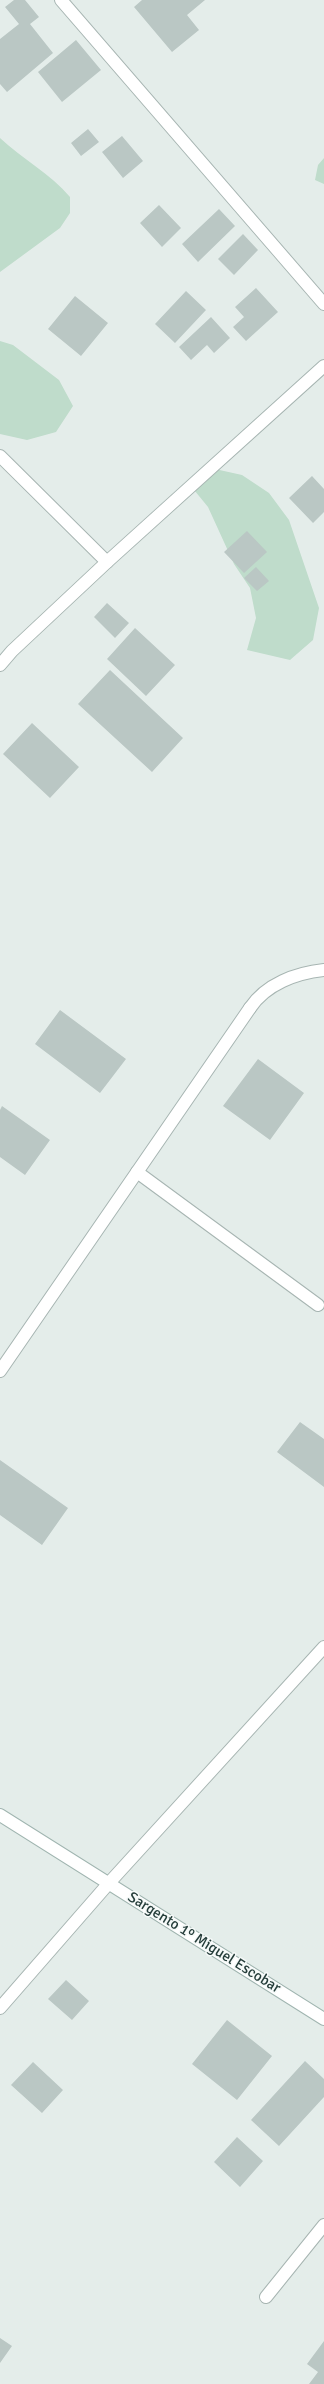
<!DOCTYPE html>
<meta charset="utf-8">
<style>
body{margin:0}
canvas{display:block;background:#e4edea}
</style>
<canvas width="324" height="2384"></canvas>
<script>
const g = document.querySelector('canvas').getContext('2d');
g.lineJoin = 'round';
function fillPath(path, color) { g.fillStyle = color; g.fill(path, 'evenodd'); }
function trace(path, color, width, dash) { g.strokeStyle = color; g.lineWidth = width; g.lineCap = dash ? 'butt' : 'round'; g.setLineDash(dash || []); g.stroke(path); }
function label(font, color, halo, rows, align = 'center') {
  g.font = font + ' Signika,sans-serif'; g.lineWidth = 3; g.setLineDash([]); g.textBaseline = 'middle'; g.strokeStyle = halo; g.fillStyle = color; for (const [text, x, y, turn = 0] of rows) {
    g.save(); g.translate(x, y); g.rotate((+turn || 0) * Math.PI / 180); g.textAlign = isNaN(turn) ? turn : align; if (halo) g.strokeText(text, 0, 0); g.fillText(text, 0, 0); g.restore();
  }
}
fillPath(new Path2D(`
 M0 138C22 159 51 174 70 197V213L60 228 0 272Z
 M324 158V184L315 180 318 165Z
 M0 341 13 345 59 380 73 406 56 432 27 440 0 434Z
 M215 469 242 475 269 493 289 520 319 608 313 640 290 660 247 650 256 618 250 588 234 564 208 507 190 485Z`), '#bfdccb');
fillPath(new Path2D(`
 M14 0H25L39 17 30 24 53 53 7 92 0 84V39L19 24 5 7Z
 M142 0H205L187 15 199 30 172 52 134 7Z
 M76 40 101 70 62 102 38 72Z
 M88 129 99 142 81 156 71 143Z
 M122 136 143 161 123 178 102 152Z
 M159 205 181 228 162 247 140 223Z
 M219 209 235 226 198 262 182 244Z
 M243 234 258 250 234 275 218 259Z
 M256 288 278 312 246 341 233 327 244 317 235 307Z
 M186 291 206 310 175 343 155 324Z
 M75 296 108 323 81 356 48 329Z
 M211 317 230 338 214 353 207 345 191 360 179 347Z
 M312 476 324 489V512L313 523 289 498Z
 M247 531 267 552 244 573 224 552Z
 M256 567 269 581 257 591 244 578Z
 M107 603 129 623 115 638 94 617Z
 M135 628 175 665 146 696 107 659Z
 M110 670 183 738 152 772 78 704Z
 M32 723 79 767 50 798 3 754Z
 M60 1010 126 1059 100 1093 35 1044Z
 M258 1059 304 1093 270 1140 223 1106Z
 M2 1106 50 1140 25 1175 0 1157V1110Z
 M300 1422 324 1439V1487L277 1452Z
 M0 1460 68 1508 42 1545 0 1515Z
 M66 1980 89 2001 72 2020 48 1999Z
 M227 2020 272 2056 237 2100 192 2064Z
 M305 2061 324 2079V2097L279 2146 251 2120Z
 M33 2062 63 2090 42 2113 11 2085Z
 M237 2137 263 2161 240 2187 214 2162Z
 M0 2338 12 2346 0 2363Z
 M324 2341V2384H309L318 2372 307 2364Z`), '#bac7c4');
const lane = new Path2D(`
 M0 456 107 562
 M250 1008C266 984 296 973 324 970
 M137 1172 318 1305
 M0 2008 109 1883 324 1647
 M266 2297 324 2225`);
const street = new Path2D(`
 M61 0 324 304
 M0 665 12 651 107 562 324 366
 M0 1371 250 1008`);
const secondary = new Path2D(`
 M0 1815 324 2019`);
trace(lane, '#a7b5b2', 14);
trace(street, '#a7b5b2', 14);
trace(secondary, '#a0b5b0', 14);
trace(lane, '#fff', 12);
trace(street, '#fff', 12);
trace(secondary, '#fff', 12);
label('15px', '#253d3a', '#f5f9f8', [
 ["Sargento 1º Miguel Escobar",204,1943,32]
]);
</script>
